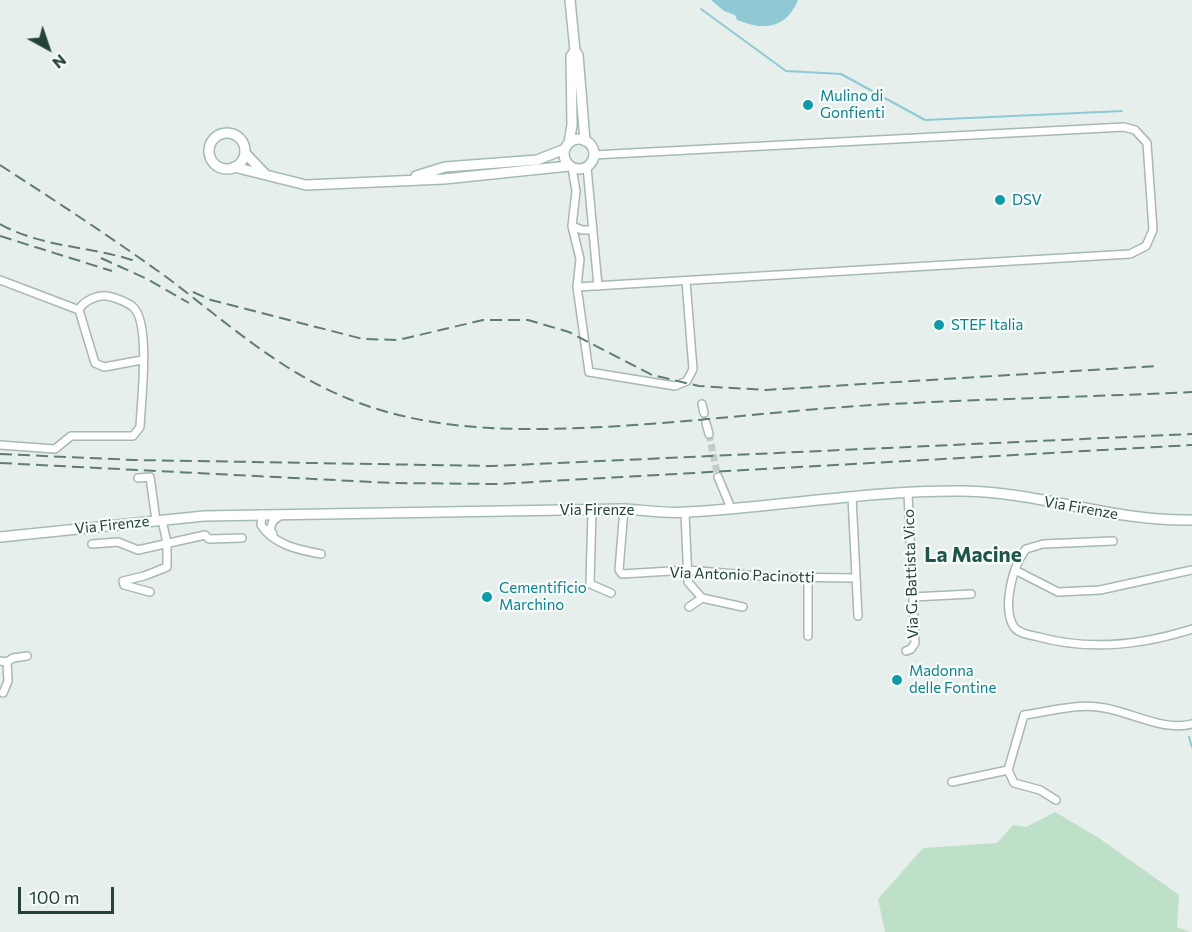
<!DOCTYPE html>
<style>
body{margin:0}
#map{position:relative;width:1192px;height:932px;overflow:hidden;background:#e6efeb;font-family:Commissioner,sans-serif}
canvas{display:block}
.north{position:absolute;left:18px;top:18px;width:60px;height:60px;-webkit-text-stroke:4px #f7fbf9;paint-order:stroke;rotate:140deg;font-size:16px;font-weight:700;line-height:24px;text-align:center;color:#24423a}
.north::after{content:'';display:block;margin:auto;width:21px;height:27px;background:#24423a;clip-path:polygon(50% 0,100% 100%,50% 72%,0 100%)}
.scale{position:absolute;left:18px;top:887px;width:96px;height:27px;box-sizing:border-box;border:3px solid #24423a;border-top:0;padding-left:8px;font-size:18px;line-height:21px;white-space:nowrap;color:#24423a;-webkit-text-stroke:4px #f7fbf9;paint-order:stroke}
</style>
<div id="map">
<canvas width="1192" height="932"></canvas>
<div class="north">N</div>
<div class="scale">100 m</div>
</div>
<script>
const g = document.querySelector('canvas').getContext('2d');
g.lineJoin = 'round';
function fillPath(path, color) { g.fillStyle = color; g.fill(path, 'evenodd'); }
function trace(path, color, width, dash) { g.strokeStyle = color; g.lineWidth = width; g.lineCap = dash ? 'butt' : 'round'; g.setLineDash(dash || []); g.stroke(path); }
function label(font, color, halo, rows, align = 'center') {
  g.font = font + ' Commissioner,sans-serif'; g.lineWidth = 4.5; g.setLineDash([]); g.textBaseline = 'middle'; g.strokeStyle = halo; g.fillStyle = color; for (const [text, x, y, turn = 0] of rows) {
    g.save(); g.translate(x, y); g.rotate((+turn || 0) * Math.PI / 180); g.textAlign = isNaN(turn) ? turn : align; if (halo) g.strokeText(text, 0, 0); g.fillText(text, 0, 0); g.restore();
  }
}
fillPath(new Path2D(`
 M1055 812 1099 838 1179 895 1177 927 1190 932H885L878 899 923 848 997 843 1013 825 1026 827Z`), '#bfe0c8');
fillPath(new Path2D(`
 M711 0H798C786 29 764 31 737 20L735 15 724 11Z`), '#8ec9d4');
trace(new Path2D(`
 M701 9 786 71 841 74 925 120 1122 111
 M1189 737 1192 747`), '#8ec9d4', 2);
trace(new Path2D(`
 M709 434 718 477`), '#bfccc8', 7, [7, 3.5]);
const street = new Path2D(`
 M587 167 598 286
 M572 168 576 191 572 226 580 259 577 287 1130 254 1146 246 1153 230 1147 143 1135 130 1124 127 593 155
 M572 226 582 230H591
 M0 280 79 310C83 301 97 295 107 296 114 297 127 302 133 307 151 322 141 403 140 427L133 436H71L55 449 0 445
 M577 287 589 372 675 386 687 381 693 369 686 281
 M79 310 95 363 104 367 142 360
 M702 404 704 413
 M706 423 709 434
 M718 477 731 508
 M138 478 150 477 156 520
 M852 497 858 616
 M624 509 619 570 622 574 687 570 772 577 856 578
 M592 510 590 584 611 593
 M685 513 688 582 702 598 689 607
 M262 514 261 525C274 545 299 550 321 554
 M273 534 270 529 273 521 281 515
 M1113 541 1043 544 1026 549C1016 562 1011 580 1009 596 1008 606 1008 618 1014 627 1019 634 1031 635 1039 637 1090 651 1142 645 1192 629
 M92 544 118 542 138 550 205 535 209 539 242 538
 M1015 570 1058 592 1100 590 1192 570
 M808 578V636
 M150 592 124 585 123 581 144 576 167 567V543L162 520
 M913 597 971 594
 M702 598 743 607
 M906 651 911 649 915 643 908 494
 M0 661 7 662 13 658 27 656
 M3 693 8 681 7 662
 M952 782 1008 770
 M1056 800 1040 790 1014 783 1008 770 1024 715C1047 712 1074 704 1098 707 1129 710 1161 732 1192 724`);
const secondary = new Path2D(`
 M570 0 575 51 578 55 585 141
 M209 151a18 18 0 1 1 36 0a18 18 0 1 1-36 0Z
 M564 154a15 15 0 1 1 30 0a15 15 0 1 1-30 0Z
 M569 143 572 125 571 56 575 51
 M245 153 265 174
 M234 167 306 185 444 179 569 166
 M416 176 445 167 537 160 565 149
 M0 537 204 516 624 509C644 510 666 514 687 512 779 507 870 490 963 491 1040 492 1114 522 1192 520`);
trace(street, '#a8b8b2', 10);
trace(secondary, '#a4bbb3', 12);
trace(street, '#fff', 7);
trace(secondary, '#fff', 9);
trace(new Path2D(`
 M0 165C57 202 114 239 169 279 227 323 281 372 349 399 423 429 502 431 581 428 679 424 776 411 873 405 979 399 1086 397 1192 392
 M0 224C42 248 93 246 138 262
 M0 236 112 271
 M101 258 147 279 189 303
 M193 292 211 300 363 339 398 340 483 320H528L569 332 652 375 699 386 766 390 1157 366
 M0 454 134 460 492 466 1192 434
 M0 463 393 483 497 484 1192 445`), '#5f7d75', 2, [12, 6]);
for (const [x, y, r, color] of [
 [808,105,6,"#0f9aa8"],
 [1000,200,6,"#0f9aa8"],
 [939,325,6,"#0f9aa8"],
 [487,597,6,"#0f9aa8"],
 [897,680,6,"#0f9aa8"]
]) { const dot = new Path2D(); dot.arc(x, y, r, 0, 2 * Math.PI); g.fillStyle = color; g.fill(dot); trace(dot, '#f7fbf9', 2); }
label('15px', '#0d838f', '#f7fbf9', [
 ["Mulino di",820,96],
 ["Gonfienti",820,113],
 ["DSV",1012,200],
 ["STEF Italia",951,325],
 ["Cementificio",499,588],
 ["Marchino",499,605],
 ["Madonna",909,671],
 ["delle Fontine",909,688]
], 'left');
label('15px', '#24423a', '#f7fbf9', [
 ["Via Firenze",1081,508,10],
 ["Via Firenze",597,510],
 ["Via Firenze",112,525,-6],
 ["Via G. Battista Vico",911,574,-92],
 ["Via Antonio Pacinotti",742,575,2]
]);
label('bold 21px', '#1f5548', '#f7fbf9', [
 ["La Macine",973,555]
]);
</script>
